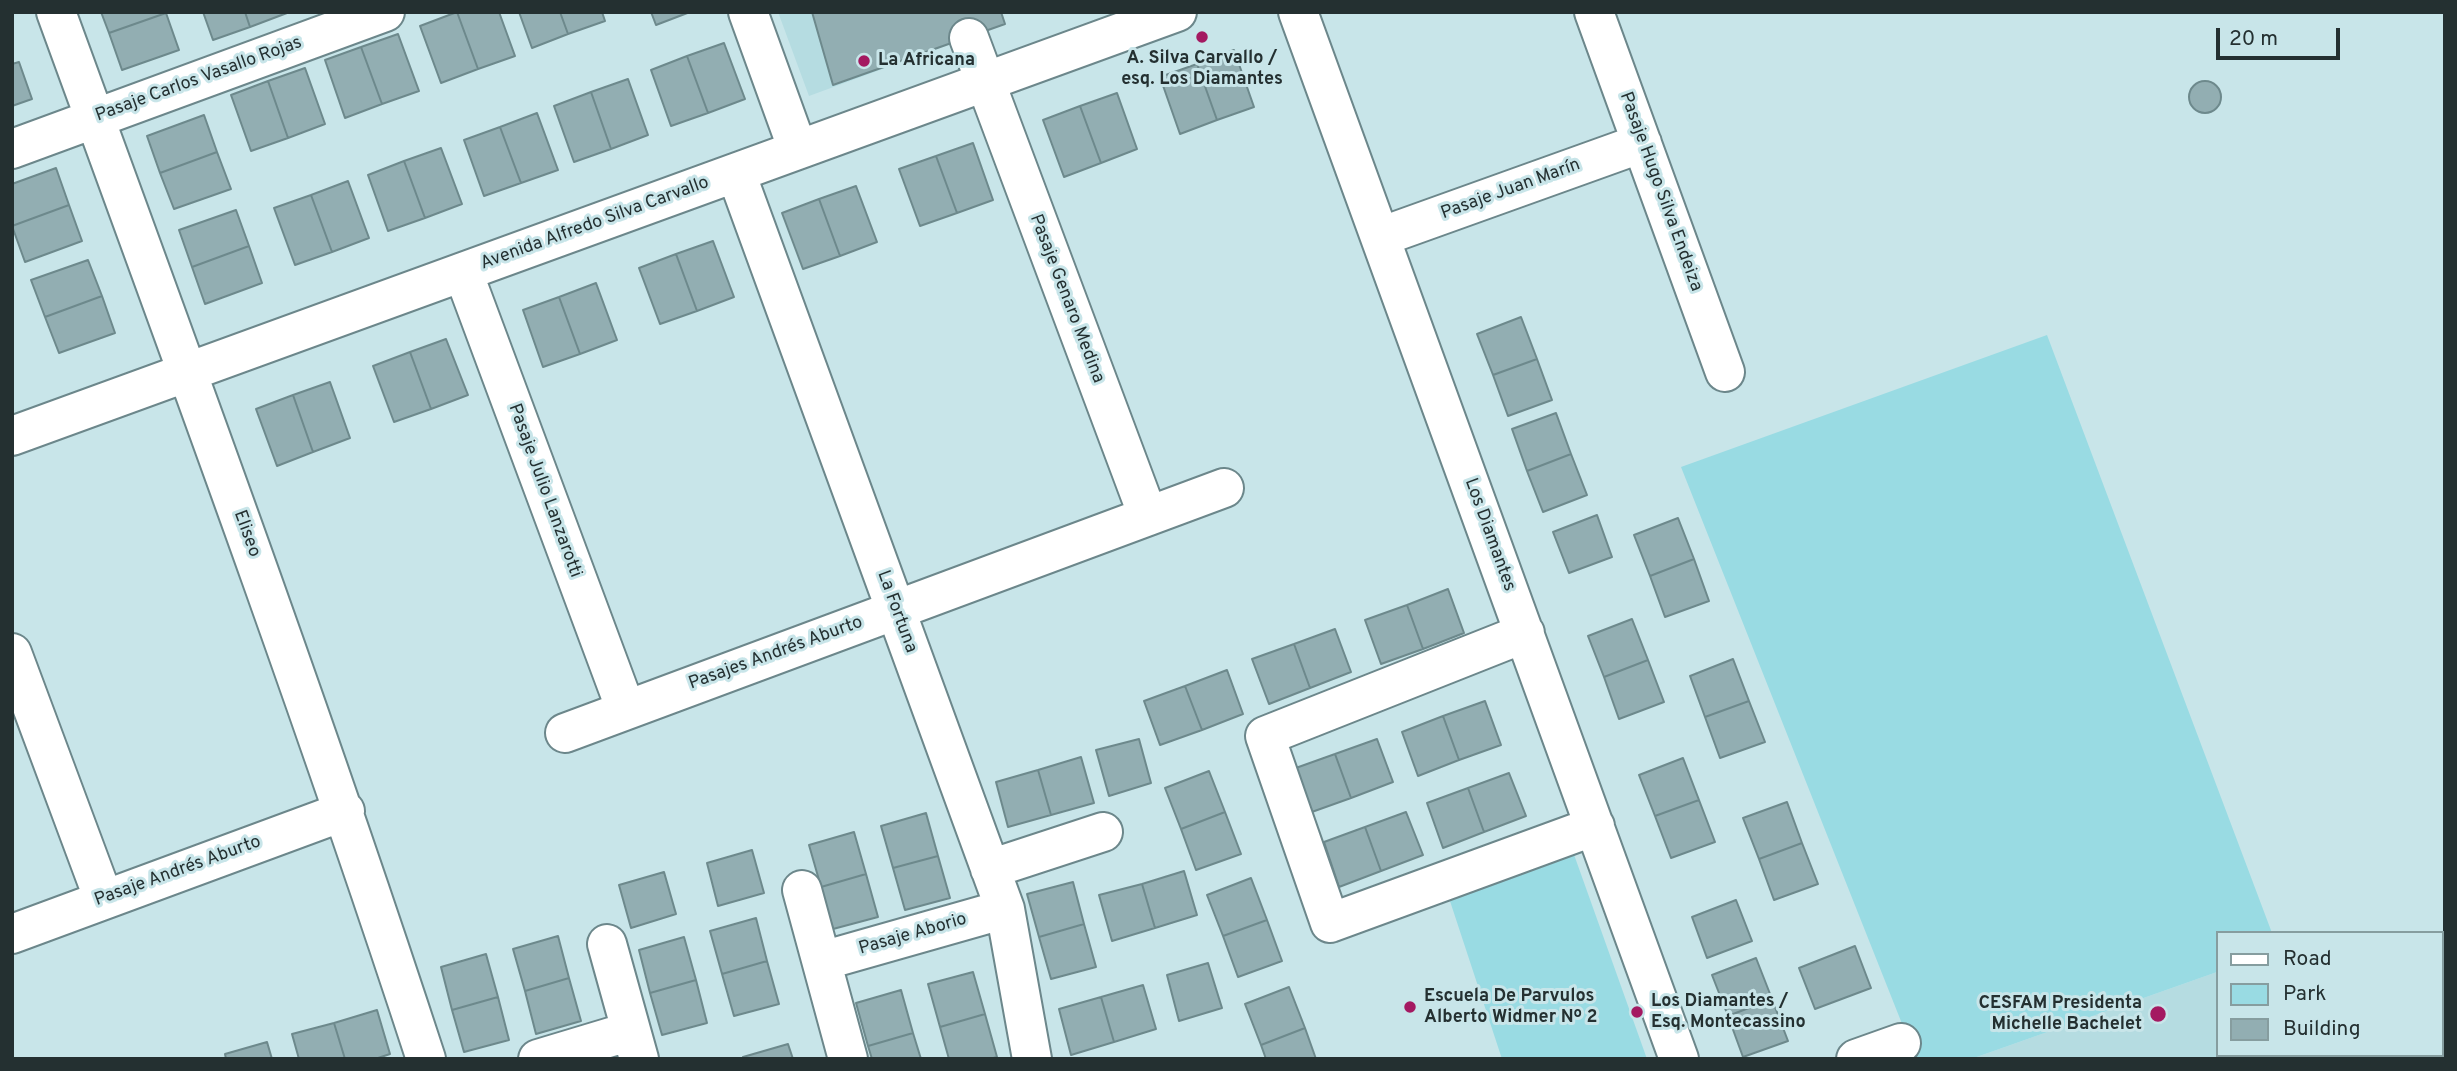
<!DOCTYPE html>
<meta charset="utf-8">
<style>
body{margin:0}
#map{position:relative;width:2457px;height:1071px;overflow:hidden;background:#c8e5e9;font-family:Overpass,sans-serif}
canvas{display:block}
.frame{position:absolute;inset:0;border:14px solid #243031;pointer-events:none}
.legend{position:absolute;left:2216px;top:931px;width:228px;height:126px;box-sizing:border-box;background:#c8e5e9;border:2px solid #869d9f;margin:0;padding:9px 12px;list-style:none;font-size:21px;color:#243031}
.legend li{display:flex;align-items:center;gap:14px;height:35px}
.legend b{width:35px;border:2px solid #869d9f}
.scale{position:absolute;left:2216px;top:28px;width:124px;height:32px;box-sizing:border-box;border:4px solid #243031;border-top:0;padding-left:9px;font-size:21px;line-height:24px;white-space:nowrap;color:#243031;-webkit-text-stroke:5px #c8e5e9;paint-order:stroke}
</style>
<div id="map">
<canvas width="2457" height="1071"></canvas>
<div class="frame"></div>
<ul class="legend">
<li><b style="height:9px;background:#fff"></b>Road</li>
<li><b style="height:19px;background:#99dbe3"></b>Park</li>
<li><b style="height:19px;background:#92aeb2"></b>Building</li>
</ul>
<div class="scale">20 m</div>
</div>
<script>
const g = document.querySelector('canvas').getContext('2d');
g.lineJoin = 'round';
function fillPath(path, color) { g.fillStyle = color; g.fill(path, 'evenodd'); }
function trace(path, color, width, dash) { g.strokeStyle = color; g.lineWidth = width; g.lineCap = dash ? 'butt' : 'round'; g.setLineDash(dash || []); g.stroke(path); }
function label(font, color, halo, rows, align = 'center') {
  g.font = font + ' Overpass,sans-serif'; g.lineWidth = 6; g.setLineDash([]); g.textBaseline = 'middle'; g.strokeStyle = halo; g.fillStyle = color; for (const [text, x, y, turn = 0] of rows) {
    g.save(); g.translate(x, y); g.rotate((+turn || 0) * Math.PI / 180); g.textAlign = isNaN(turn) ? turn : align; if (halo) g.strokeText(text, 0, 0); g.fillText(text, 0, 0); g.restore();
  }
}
fillPath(new Path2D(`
 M778 12H1001L1005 24 809 96Z
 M2217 972V1055H2319L2320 1059H1971Z`), '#b5dce1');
fillPath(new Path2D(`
 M2047 335 2272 933H2217V972L1971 1059H1916L1681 467Z
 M1572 849 1647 1059H1502L1448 895Z`), '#99dbe3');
const building = new Path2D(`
 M101 12H166V13L109 33Z
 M203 12H245L250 27 213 40Z
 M245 12H287V13L250 27Z
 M457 12 478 69 441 83 420 26Z
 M457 12H499L515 56 478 69Z
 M519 12H560L568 34 532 48Z
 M560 12H602L605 21 568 34Z
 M651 12H690L656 25Z
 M812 12H1001L1005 24 833 85Z
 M166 13 179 50 122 70 109 33Z
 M398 34 419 91 382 104 361 47Z
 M724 43 745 99 708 113 687 56Z
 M361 47 382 104 345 118 325 60Z
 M1234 50 1254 107 1217 120 1197 64Z
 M687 56 708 113 671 126 651 70Z
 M19 62 32 99 12 106V64Z
 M1197 64 1217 120 1180 134 1160 77Z
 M305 68 325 124 288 138 268 81Z
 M628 79 648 135 611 149 591 92Z
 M2189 97a16 16 0 1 1 32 0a16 16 0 1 1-32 0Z
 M268 81 288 138 251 151 231 95Z
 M591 92 611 149 574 162 554 106Z
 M1117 93 1137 149 1101 163 1080 106Z
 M1080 106 1101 163 1064 177 1043 120Z
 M537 113 558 170 521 183 500 127Z
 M204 115 217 152 160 173 147 136Z
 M500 127 521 183 484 196 464 140Z
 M973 143 993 200 957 213 936 156Z
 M441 148 462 204 425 218 404 161Z
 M217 152 231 189 174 209 160 173Z
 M936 156 957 213 920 226 899 169Z
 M404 161 425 218 388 231 368 175Z
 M56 168 69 205 12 226V184Z
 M348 181 369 238 332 252 311 195Z
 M856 186 877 242 840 256 819 199Z
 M311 195 332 252 295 265 274 208Z
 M819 199 840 256 803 269 782 213Z
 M69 205 82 241 25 262 12 226Z
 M236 210 249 246 192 267 179 230Z
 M713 241 734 297 697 311 676 254Z
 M249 246 262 283 205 304 192 267Z
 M676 254 697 311 660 324 639 268Z
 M88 260 102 296 45 317 31 280Z
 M596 283 617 340 580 354 559 297Z
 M102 296 115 333 59 353 45 317Z
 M559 297 580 354 543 367 523 310Z
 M1521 317 1537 359 1493 375 1477 334Z
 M446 339 468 395 431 409 410 352Z
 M410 352 431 409 394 422 373 366Z
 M1537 359 1552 400 1508 416 1493 375Z
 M330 382 350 438 313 452 293 395Z
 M293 395 313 452 277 466 256 409Z
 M1556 413 1571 454 1527 471 1512 429Z
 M1571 454 1587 495 1543 512 1527 471Z
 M1597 515 1612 557 1569 573 1553 532Z
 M1678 518 1694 559 1650 576 1634 535Z
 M1694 559 1709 601 1665 617 1650 576Z
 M1448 589 1464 633 1423 649 1407 605Z
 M1407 605 1423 649 1381 664 1365 620Z
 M1632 619 1648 660 1604 677 1588 636Z
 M1335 629 1351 672 1310 688 1294 644Z
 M1294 644 1310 688 1269 704 1252 659Z
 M1733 659 1749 701 1705 717 1690 676Z
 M1648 660 1664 702 1619 719 1604 677Z
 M1227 670 1243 714 1202 730 1185 686Z
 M1185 686 1202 730 1160 745 1144 701Z
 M1485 701 1501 745 1459 760 1443 716Z
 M1749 701 1765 742 1720 758 1705 717Z
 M1443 716 1459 760 1418 776 1402 732Z
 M1139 739 1151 783 1109 796 1096 750Z
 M1377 739 1393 782 1351 798 1335 754Z
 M1335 754 1351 798 1309 813 1293 769Z
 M1081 757 1094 803 1051 815 1038 770Z
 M1683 758 1699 800 1655 816 1639 775Z
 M1038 770 1051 815 1008 827 996 782Z
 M1209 771 1225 812 1181 829 1165 788Z
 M1509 773 1526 816 1484 832 1468 788Z
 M1468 788 1484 832 1443 848 1427 803Z
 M1699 800 1715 842 1671 858 1655 816Z
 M1787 802 1802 843 1759 859 1743 818Z
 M1225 812 1241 854 1196 870 1181 829Z
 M1406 812 1423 855 1381 871 1365 827Z
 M926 813 938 856 893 868 881 826Z
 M1365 827 1381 871 1339 887 1324 842Z
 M854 832 866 874 821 887 809 845Z
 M1802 843 1818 884 1774 900 1759 859Z
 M752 850 764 893 718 906 707 863Z
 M938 856 950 898 905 910 893 868Z
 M1184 871 1197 915 1155 928 1142 884Z
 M664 872 676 914 631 928 619 885Z
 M866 874 878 917 833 929 821 887Z
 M1251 878 1267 920 1223 936 1207 895Z
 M1073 882 1084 924 1039 937 1027 894Z
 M1142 884 1155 928 1112 941 1099 895Z
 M1736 900 1752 941 1707 958 1692 917Z
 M756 918 767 961 722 974 710 931Z
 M1267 920 1282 961 1238 977 1223 936Z
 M1084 924 1096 967 1051 979 1039 937Z
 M558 936 569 978 525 991 513 949Z
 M684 937 696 980 650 993 639 950Z
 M1855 946 1871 988 1815 1009 1799 968Z
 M486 954 498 997 452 1010 441 967Z
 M1756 958 1772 999 1728 1016 1712 975Z
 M767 961 779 1004 734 1016 722 974Z
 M1208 963 1222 1008 1179 1021 1167 975Z
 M973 972 985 1014 940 1027 928 984Z
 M569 978 581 1021 536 1034 525 991Z
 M696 980 707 1023 662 1035 650 993Z
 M1143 985 1156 1029 1114 1042 1101 997Z
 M1289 987 1305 1028 1261 1045 1245 1004Z
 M901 990 913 1033 868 1046 856 1003Z
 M498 997 509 1040 464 1052 452 1010Z
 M1101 997 1114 1042 1071 1055 1059 1009Z
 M1772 999 1788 1041 1743 1057 1728 1016Z
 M377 1010 390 1054 375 1059H345L334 1023Z
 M985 1014 997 1057 990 1059H949L940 1027Z
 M334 1023 345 1059H299L292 1034Z
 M1305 1028 1316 1059H1266L1261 1045Z
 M913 1033 921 1059H872L868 1046Z
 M267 1042 272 1059H226L225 1054Z
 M788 1044 793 1059H744L743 1057Z`);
fillPath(building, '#92aeb2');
trace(building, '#6d898c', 2);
const minor = new Path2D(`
 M56 12C183 360 311 707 426 1059
 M748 12 798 150
 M1298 12 1679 1059
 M1594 12 1725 372
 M969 38 1148 516
 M12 149 385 12
 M736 173 1005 909 1032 1059
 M1380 237 1642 143
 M463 272 626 710
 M12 436 1177 12
 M1525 633 1265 736 1330 923 1595 826
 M12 653 104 900
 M565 733 1224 488
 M990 869 1103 832
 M802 890 848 1059
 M12 934 345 811
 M607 944 639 1059
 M822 961 1005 909
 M538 1059 631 1031
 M1856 1059 1901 1043`);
trace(minor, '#6c878b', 42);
trace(minor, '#fff', 38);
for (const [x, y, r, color] of [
 [1202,37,7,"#a41961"],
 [864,61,7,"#a41961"],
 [1410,1007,7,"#a41961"],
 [1637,1012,7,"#a41961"],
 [2158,1014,9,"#a41961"]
]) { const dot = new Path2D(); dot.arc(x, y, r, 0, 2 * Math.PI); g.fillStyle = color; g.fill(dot); trace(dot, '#c8e5e9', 2.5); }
label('bold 18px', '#243031', '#c8e5e9', [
 ["A. Silva Carvallo /",1202,59,"center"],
 ["esq. Los Diamantes",1202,80,"center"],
 ["La Africana",878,61],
 ["Escuela De Parvulos",1424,997],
 ["Alberto Widmer Nº 2",1424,1018],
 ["Los Diamantes /",1651,1002],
 ["Esq. Montecassino",1651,1023],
 ["CESFAM Presidenta",2142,1004,"right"],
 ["Michelle Bachelet",2142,1025,"right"]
], 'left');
label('18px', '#243031', '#c8e5e9', [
 ["Pasaje Carlos Vasallo Rojas",199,80,-20],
 ["Pasaje Juan Marín",1511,190,-20],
 ["Pasaje Hugo Silva Endeiza",1660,192,70],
 ["Avenida Alfredo Silva Carvallo",595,224,-20],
 ["Pasaje Genaro Medina",1066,299,69],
 ["Pasaje Julio Lanzarotti",544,491,70],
 ["Eliseo",246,534,70],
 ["Los Diamantes",1489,535,70],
 ["La Fortuna",896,612,70],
 ["Pasajes Andrés Aburto",776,654,-20],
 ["Pasaje Andrés Aburto",178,872,-20],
 ["Pasaje Aborio",913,935,-16]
]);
</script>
